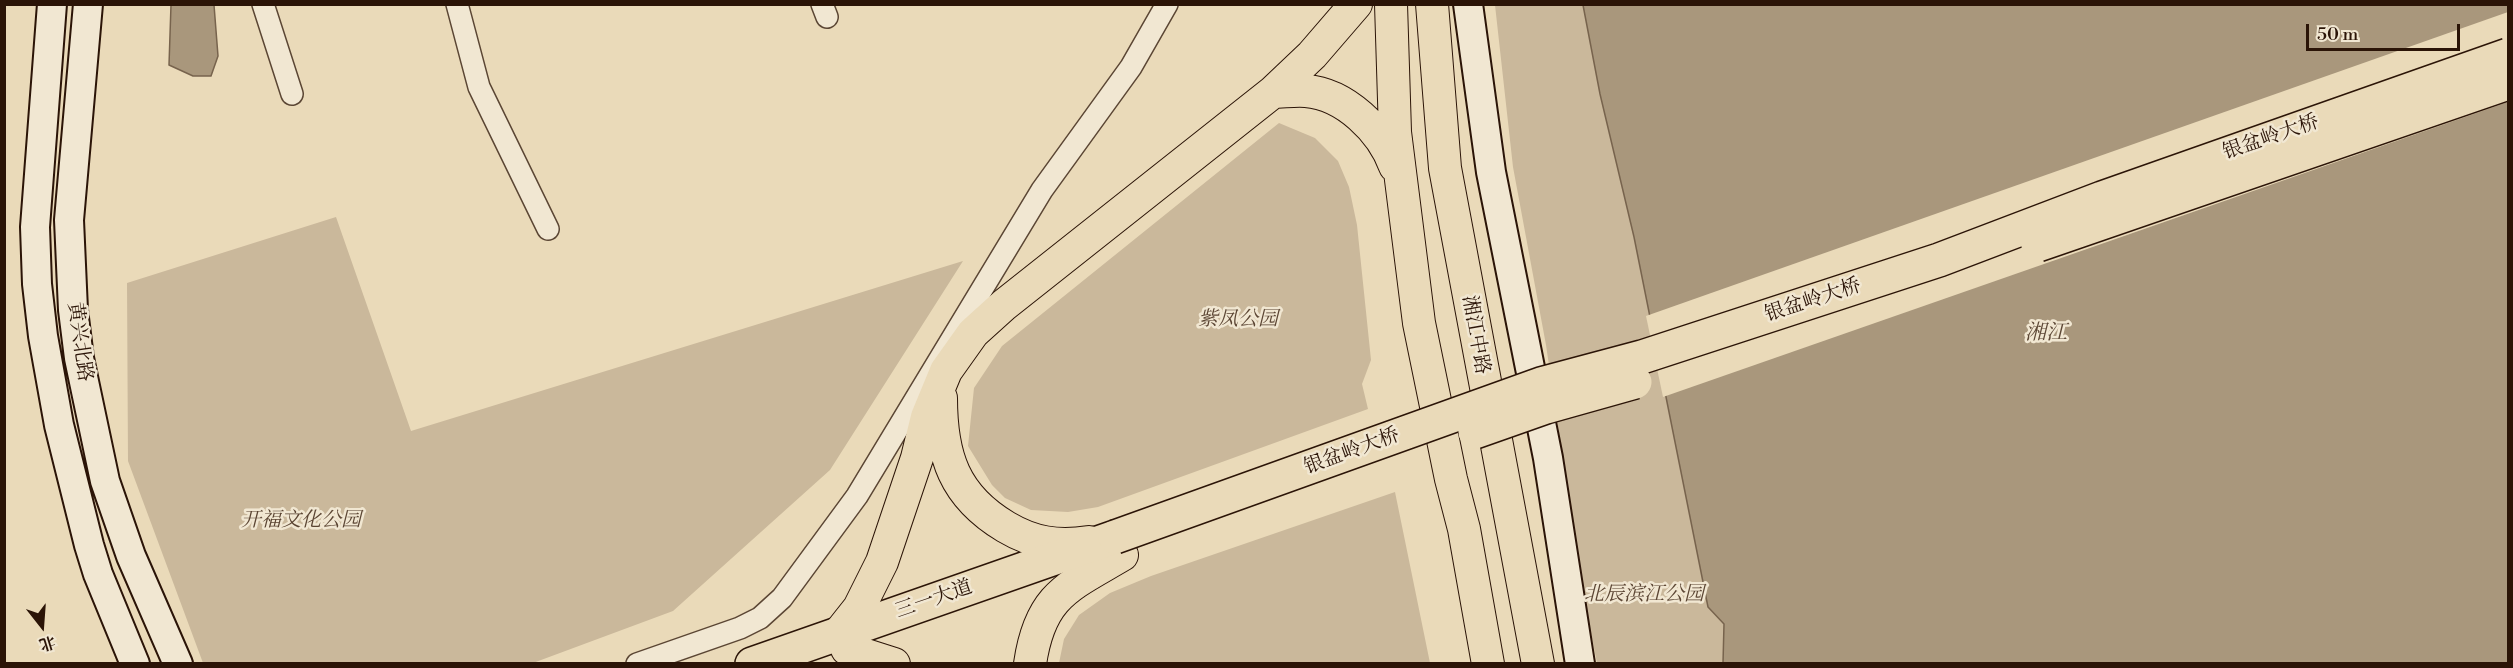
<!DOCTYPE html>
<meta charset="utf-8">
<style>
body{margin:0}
#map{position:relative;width:2513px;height:668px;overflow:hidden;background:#eadab9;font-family:"Libre Bodoni","Noto Serif SC",serif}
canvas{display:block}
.frame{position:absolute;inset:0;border:6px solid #2b1407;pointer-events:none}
.north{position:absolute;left:12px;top:596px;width:60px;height:60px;-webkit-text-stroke:4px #f1e7d2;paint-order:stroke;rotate:163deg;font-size:16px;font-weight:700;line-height:24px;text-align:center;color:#2b1407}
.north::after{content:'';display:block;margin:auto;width:21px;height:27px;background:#2b1407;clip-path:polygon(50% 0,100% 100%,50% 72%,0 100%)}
.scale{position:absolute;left:2306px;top:24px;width:154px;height:27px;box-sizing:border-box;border:3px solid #2b1407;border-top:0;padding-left:8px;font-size:18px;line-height:21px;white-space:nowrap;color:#2b1407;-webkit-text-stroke:4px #f1e7d2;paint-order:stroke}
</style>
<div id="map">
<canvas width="2513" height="668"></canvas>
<div class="frame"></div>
<div class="north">北</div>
<div class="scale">50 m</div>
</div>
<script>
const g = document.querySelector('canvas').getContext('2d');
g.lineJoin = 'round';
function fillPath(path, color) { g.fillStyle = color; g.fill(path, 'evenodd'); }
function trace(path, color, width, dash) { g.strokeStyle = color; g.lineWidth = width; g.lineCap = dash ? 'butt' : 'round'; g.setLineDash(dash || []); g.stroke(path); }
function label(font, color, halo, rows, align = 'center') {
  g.font = font + ' "Libre Bodoni","Noto Serif SC",serif'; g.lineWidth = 5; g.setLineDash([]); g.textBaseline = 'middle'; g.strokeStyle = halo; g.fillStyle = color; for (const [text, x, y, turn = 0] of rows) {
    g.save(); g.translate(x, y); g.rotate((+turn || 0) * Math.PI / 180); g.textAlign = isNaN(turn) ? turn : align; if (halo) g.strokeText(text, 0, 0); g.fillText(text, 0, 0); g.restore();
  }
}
fillPath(new Path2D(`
 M1495 5H1583L1600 94 1634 237 1708 607 1724 624 1723 663H1597L1582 589 1546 345 1513 167Z
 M1279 123 1315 138 1338 161 1349 187 1357 225 1371 360 1362 384 1368 409 1098 507 1068 512 1031 510 1005 498 992 485 968 446 974 388 1002 346Z
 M336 217 411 431 963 261 830 470 673 611 533 663H203L128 461 127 283Z
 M1395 492 1430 663H1059L1064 639 1079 615 1110 593 1151 576Z`), '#cab89b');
const water = new Path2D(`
 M171 5H214L218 56 211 76H193L169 65Z
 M1583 5H2508V663H1723L1724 624 1708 607 1634 237 1600 94Z`);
fillPath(water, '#a9977c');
trace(water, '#77634d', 1.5);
fillPath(new Path2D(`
 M2508 12V102L1663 397 1646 316Z`), '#eadab9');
const street = new Path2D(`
 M263 4 292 94
 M457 4 479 87 548 229
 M822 4 827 17
 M637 664 740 628 760 618 782 598 857 496 1042 190 1131 67 1167 4`);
const secondary = new Path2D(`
 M52 4 35 227 37 284 43 336 59 425 89 545 98 574 135 664
 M88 4 69 220 73 310 79 358 105 481 131 556 178 664
 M1468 4 1491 172 1548 458 1580 664`);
const primary = new Path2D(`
 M1391 4 1395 132 1419 323 1451 479 1464 529 1488 664
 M1432 4 1445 168 1538 664
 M1273 92C1283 92 1295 90 1306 91 1345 94 1382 130 1395 166
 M941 398C941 456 954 496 1006 527 1033 543 1058 547 1089 542
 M840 632 859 608 882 562 917 458 927 417 946 371 973 333 1004 305 1273 92 1312 55 1356 4
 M847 649 894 664
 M1030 664C1040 595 1068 587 1122 555`);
const highway = new Path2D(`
 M752 664 1115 537`);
trace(street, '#5b4634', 24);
trace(secondary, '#2b1407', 32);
trace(primary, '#2b1407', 34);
trace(highway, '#2b1407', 36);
trace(street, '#f1e7d2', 21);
trace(secondary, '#f1e7d2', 28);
trace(primary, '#eadab9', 32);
trace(highway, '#eadab9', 33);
const highwayBridge = new Path2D(`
 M2038 245 2508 83
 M1475 432 1546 407 1635 382
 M1115 537 1541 384 1642 357 1939 260 2102 198 2508 55`);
trace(highwayBridge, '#2b1407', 36, []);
trace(highwayBridge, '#eadab9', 33);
label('20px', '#2b1407', '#f1e7d2', [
 ["银盆岭大桥",2271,138,-19],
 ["银盆岭大桥",1813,301,-18],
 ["湘江中路",1475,335,80],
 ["黄兴北路",79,342,82],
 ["银盆岭大桥",1352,452,-20],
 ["三一大道",934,600,-19]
]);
label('italic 20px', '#5b4533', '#f1e7d2', [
 ["紫凤公园",1238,320],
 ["开福文化公园",301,521],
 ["北辰滨江公园",1644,595]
]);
label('italic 21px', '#5d4836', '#f1e7d2', [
 ["湘江",2046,334]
]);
</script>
